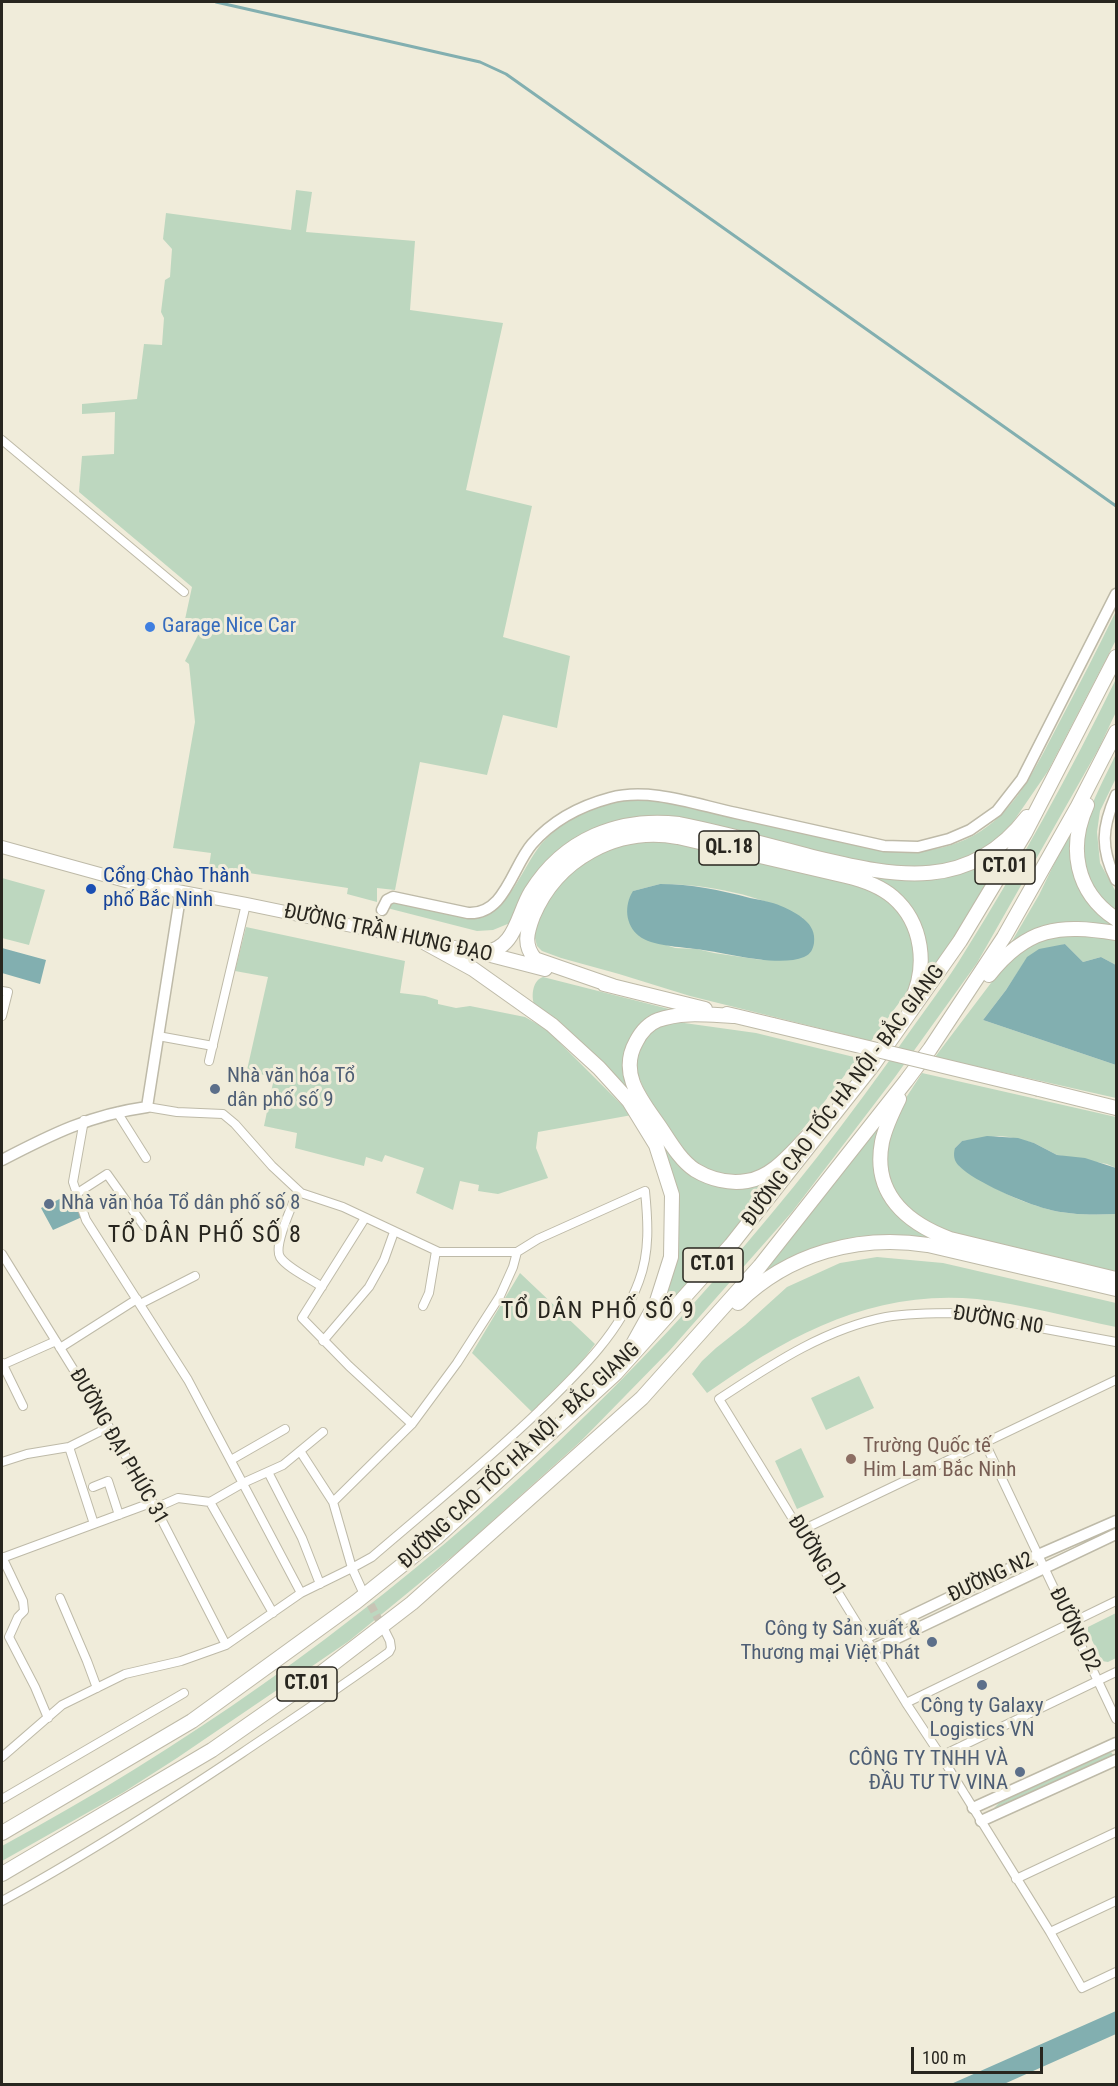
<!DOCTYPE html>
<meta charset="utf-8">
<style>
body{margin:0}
#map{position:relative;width:1118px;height:2086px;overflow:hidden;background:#f0ecda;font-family:"Roboto Condensed",sans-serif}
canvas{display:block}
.frame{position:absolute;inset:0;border:3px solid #28261f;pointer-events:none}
.scale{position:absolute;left:911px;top:2047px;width:132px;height:27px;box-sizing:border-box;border:3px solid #28261f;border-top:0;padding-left:8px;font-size:18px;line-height:21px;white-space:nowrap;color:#28261f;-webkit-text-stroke:4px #f0ecda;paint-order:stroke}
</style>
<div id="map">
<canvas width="1118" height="2086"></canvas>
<div class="frame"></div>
<div class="scale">100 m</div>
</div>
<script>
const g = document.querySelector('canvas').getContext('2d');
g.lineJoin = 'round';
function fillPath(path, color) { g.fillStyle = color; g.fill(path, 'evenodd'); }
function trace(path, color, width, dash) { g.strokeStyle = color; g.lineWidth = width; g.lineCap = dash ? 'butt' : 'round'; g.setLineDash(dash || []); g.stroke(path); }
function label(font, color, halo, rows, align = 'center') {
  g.font = font + ' "Roboto Condensed",sans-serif'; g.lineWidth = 6; g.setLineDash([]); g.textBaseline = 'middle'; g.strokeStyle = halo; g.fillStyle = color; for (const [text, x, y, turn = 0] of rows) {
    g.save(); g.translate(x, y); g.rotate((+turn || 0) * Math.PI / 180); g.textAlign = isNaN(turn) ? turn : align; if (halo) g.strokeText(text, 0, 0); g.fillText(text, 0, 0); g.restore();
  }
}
fillPath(new Path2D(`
 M296 190 312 192 306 232 415 241 410 310 503 323 466 490 532 506 503 637 570 656 557 728 503 715 487 775 420 762 395 890 377 888V902L347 894 348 888 209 867 211 853 173 848 195 722 189 664 185 661 198 635 184 624 192 587 79 492 82 456 114 454 115 412 82 414V404L137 399 144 344 162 345 164 318 161 312 165 280 170 277 172 249 163 239 166 213 291 230Z
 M1116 611V640L1048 771 1013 822 993 843 982 851 940 866 890 869 710 827 552 859 533 877 510 923 493 930 477 931 387 908 393 903 403 901 474 917C511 912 521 868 542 843 549 835 558 828 566 822 585 810 608 801 630 800 654 798 678 805 702 810 729 817 755 823 782 829 826 839 872 844 917 852 939 849 962 844 981 831 1020 806 1039 760 1060 721 1079 685 1098 648 1116 611Z
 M1116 679V712L1099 748 977 963 895 1077 792 1212 670 1350 580 1442 460 1550 349 1641 177 1758 124 1792 2 1861V1846C362 1652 675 1370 908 1034 927 1007 947 981 964 953 1020 864 1070 773 1116 679Z
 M1116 754V778L1100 811 1097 832 1100 863 1116 892V912C1056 860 1088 813 1116 754Z
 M1071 829 1072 855 1116 923V929L1088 924 1008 948 1039 895Z
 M659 837 853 881 892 900 915 936 916 973 907 992 871 1041 690 996 619 974 561 958 542 951 537 946 534 934V926L561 879 599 849ZM660 884C708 884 761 895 803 918L762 960 714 953 697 949 675 948 639 936 633 891Z
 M1018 837 924 987 913 913 828 866C860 873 922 888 953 875 975 865 997 849 1018 837Z
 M2 878 45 890 29 945 2 938Z
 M246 927 405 961 400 993 425 996 438 1000V1004L456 1008 470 1006 525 1017 546 1029 632 1115 538 1132 536 1148 548 1178 498 1194 478 1191 479 1185 460 1181 453 1210 416 1193 424 1168 385 1155 382 1162 366 1157 364 1166 295 1148 297 1133 264 1126 274 1078 247 1070 268 977 235 971Z
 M1058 933 1116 939V965L1101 957 1083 962 1065 944 1027 958 1006 990 983 1020 1116 1065V1098L935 1057 1000 971 1024 947Z
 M543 977 677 1011 636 1030 633 1096 534 1004C531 995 533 980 543 977Z
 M670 1021 756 1033 858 1058C835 1087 814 1117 790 1144 783 1152 776 1161 767 1166 748 1178 720 1179 701 1166 683 1154 640 1090 636 1068 635 1061 636 1053 639 1046 644 1032 658 1027 670 1021Z
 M922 1073 1116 1117V1168L1107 1164 1057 1155 1034 1143 1009 1137 999 1136 962 1141 955 1148 959 1166C985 1184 1016 1201 1047 1209 1068 1215 1094 1215 1116 1214V1272C1076 1263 1036 1254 996 1244 968 1237 934 1232 912 1212 892 1195 883 1167 887 1142 891 1117 909 1094 922 1073Z
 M652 1124 717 1184 784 1169 708 1265 650 1328 676 1249Z
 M881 1124 878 1173 927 1235 926 1241 907 1238 780 1265 754 1279Z
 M877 1257 943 1263 1116 1303V1327C1072 1318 1022 1304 977 1299 874 1289 788 1335 707 1393L692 1374 702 1361 716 1348 745 1325 787 1287 840 1263Z
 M520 1273 595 1344 580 1364 533 1413 472 1353Z
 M859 1376 874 1408 826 1430 811 1398Z
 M801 1448 824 1497 797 1509 775 1461Z
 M1116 1613V1658L1108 1662 1102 1661 1088 1632V1627Z
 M1111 1752 1113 1755 1111 1758 996 1810 994 1808 999 1803Z`), '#bdd7bf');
fillPath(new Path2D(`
 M660 884C691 884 720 890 750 898 760 900 772 902 781 906 797 913 817 923 814 943 813 949 811 954 804 957 778 968 724 952 696 949 682 947 651 946 639 936 625 925 624 905 633 891Z
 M1065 944 1083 962 1101 957 1116 965V1065L983 1020 1006 990 1027 957 1039 949Z
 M2 948 46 960 40 984 2 973Z
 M987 1136 1018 1138 1034 1143 1057 1155 1085 1158 1116 1168V1214C1094 1215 1068 1215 1047 1209 1024 1203 975 1182 959 1166 954 1161 953 1155 955 1148L962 1141Z
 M72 1193 82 1217 53 1230 41 1208Z
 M1116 2011V2034L1004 2084H951Z`), '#82afb0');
trace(new Path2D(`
 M216 2 480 62 506 74 1116 506`), '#82afb0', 3);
trace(new Path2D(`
 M365 1594 383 1628`), '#c8c4b5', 8, [8, 4]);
const street = new Path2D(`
 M2 440 184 592
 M2 991 8 992 2 1016
 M158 1036 213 1046
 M209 1061 246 904
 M147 1107 177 1112 223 1114 235 1124 272 1166 301 1193 343 1207 439 1252H517
 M117 1112 146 1158
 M84 1120 73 1182 86 1220 188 1380 301 1593
 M298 1191C293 1204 273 1245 280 1257 287 1268 311 1279 322 1287
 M76 1194 107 1174 144 1226
 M365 1218 302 1318 349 1366 412 1424
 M2 1254 109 1427 154 1505 226 1645
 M140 1304 195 1276
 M423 1306 429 1293 436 1251
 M323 1341 369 1287 384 1260 394 1232
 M1116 1342 959 1313C935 1313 910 1313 886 1317 824 1329 771 1365 719 1399L906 1703 941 1756 1050 1932 1082 1988 1116 1972
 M60 1348 137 1299
 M2 1363 23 1406
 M2 1365 56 1341
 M985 1443 1116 1719
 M69 1447 94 1524
 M300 1451 333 1502
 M231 1460 285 1429
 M2 1462 27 1454 69 1447 109 1427
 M268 1472 302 1538 320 1584
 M93 1487 108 1481 119 1515
 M210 1502 273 1613
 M800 1531 1116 1380
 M2 1557 23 1601 24 1611 18 1617 9 1637 35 1687 48 1718
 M2 1558 148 1504 160 1506 178 1498 210 1502 243 1483 283 1465 323 1432
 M60 1598 87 1661 97 1688
 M906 1703 1116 1601
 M941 1756 1116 1672
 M2 1757 62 1705 125 1674 181 1661 226 1645 301 1593 352 1568 333 1502 412 1424 457 1363 500 1296 513 1267 517 1252 538 1239 645 1191C648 1221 650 1252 639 1281 620 1333 579 1372 540 1410 487 1461 429 1508 372 1557L352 1568 362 1590
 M2 1799 184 1693
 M1016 1879 1116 1832
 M2 1901C85 1856 164 1805 242 1753 291 1720 341 1687 389 1652L391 1648 390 1641 384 1629
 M1050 1932 1116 1901`);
const secondary = new Path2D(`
 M1116 795C1102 827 1100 848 1116 880
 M382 910 387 900 393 897 468 913C505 915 512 867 532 844 553 820 580 806 610 798 650 787 697 805 736 813 785 824 834 835 884 846L918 847 949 839 970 830 997 811 1022 779 1116 594
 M2 1160C52 1134 90 1115 147 1107L181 891
 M867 1637 1038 1555 1116 1521
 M874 1649 1116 1534
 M973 1808 1116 1743
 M981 1821 1116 1760`);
const primary = new Path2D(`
 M2 847 129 882 246 904 483 953`);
const highway = new Path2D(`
 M1087 805C1068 847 1075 892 1116 919
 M422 941 473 969 552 1025 599 1068 629 1101 656 1145 672 1195 671 1257 657 1301 632 1346
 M483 953C516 949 517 915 531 892 564 839 619 817 679 824 725 833 771 846 817 858 896 877 970 892 1027 817
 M483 953 545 969
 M989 975C1027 927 1059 924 1116 933
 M604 984 705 1009
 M613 986 535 959C523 945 527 932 533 916 557 859 616 826 678 837L846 876C863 880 880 886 893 897 923 923 928 967 911 1001
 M727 1014 773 1025
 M735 1016C710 1015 682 1011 658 1020 648 1024 641 1032 636 1042 618 1074 642 1101 660 1127 670 1142 680 1160 695 1170 710 1179 729 1184 747 1181 773 1177 791 1153 808 1136
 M1039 1089 1116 1108
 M899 1099C892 1113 885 1128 882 1142 872 1194 907 1223 950 1239L1116 1279
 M738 1303C789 1253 859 1234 928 1245L1116 1289
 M2 1833 192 1721 356 1602 436 1538 616 1373 731 1245 873 1065 960 941 1025 833 1116 657
 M2 1874 212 1750 308 1683 412 1603 642 1398 760 1266 906 1081 930 1049 1004 937 1078 806 1116 732`);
trace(street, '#bebaa8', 10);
trace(secondary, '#bebaa8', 13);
trace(primary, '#bebaa8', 14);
trace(highway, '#bebaa8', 16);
trace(street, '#fff', 8);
trace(secondary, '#fff', 10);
trace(primary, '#fff', 12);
trace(highway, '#fff', 14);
const highwayBridge = new Path2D(`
 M773 1025 1039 1089`);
trace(highwayBridge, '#bebaa8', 16, []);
trace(highwayBridge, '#fff', 14);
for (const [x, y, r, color] of [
 [150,627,6,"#3f7fe0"],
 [91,889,6,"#1a4fb4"],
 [215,1089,6,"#5c6f8a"],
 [49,1204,6,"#5c6f8a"],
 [851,1459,6,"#8d6e63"],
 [932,1642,6,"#5c6f8a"],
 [982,1685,6,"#5c6f8a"],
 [1020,1772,6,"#5c6f8a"]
]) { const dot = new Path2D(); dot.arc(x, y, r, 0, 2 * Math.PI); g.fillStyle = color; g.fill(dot); trace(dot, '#f0ecda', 2); }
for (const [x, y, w] of [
 [729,848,60],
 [1005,867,60],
 [713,1265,60],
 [307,1684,60]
]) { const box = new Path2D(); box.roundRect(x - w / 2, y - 17, w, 34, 4.5); g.fillStyle = '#f0ecda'; g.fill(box); trace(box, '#28261f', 1.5); }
label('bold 20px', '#28261f', null, [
 ["QL.18",729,848],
 ["CT.01",1005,867],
 ["CT.01",713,1265],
 ["CT.01",307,1684]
]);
label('21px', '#366cbe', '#f0ecda', [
 ["Garage Nice Car",162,627]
], 'left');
label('21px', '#164399', '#f0ecda', [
 ["Cổng Chào Thành",103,877],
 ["phố Bắc Ninh",103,901]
], 'left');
label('21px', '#28261f', '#f0ecda', [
 ["ĐƯỜNG TRẦN HƯNG ĐẠO",388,934,12],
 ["ĐƯỜNG CAO TỐC HÀ NỘI - BẮC GIANG",844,1096,-53],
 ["ĐƯỜNG N0",998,1321,9],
 ["ĐƯỜNG ĐẠI PHÚC 31",118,1447,60],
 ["ĐƯỜNG CAO TỐC HÀ NỘI - BẮC GIANG",520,1456,-43],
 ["ĐƯỜNG D1",816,1556,58],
 ["ĐƯỜNG N2",991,1578,-25],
 ["ĐƯỜNG D2",1074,1630,64]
]);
label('21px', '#4e5e75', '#f0ecda', [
 ["Nhà văn hóa Tổ",227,1077],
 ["dân phố số 9",227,1101],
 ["Nhà văn hóa Tổ dân phố số 8",61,1204],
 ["Công ty Sản xuất &",920,1630,"right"],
 ["Thương mại Việt Phát",920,1654,"right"],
 ["Công ty Galaxy",982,1707,"center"],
 ["Logistics VN",982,1731,"center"],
 ["CÔNG TY TNHH VÀ",1008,1760,"right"],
 ["ĐẦU TƯ TV VINA",1008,1784,"right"]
], 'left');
label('21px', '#785e54', '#f0ecda', [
 ["Trường Quốc tế",863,1447],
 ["Him Lam Bắc Ninh",863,1471]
], 'left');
g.letterSpacing = '1.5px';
label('24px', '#28261f', '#f0ecda', [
 ["TỔ DÂN PHỐ SỐ 8",205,1236],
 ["TỔ DÂN PHỐ SỐ 9",598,1312]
]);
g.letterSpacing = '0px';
</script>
